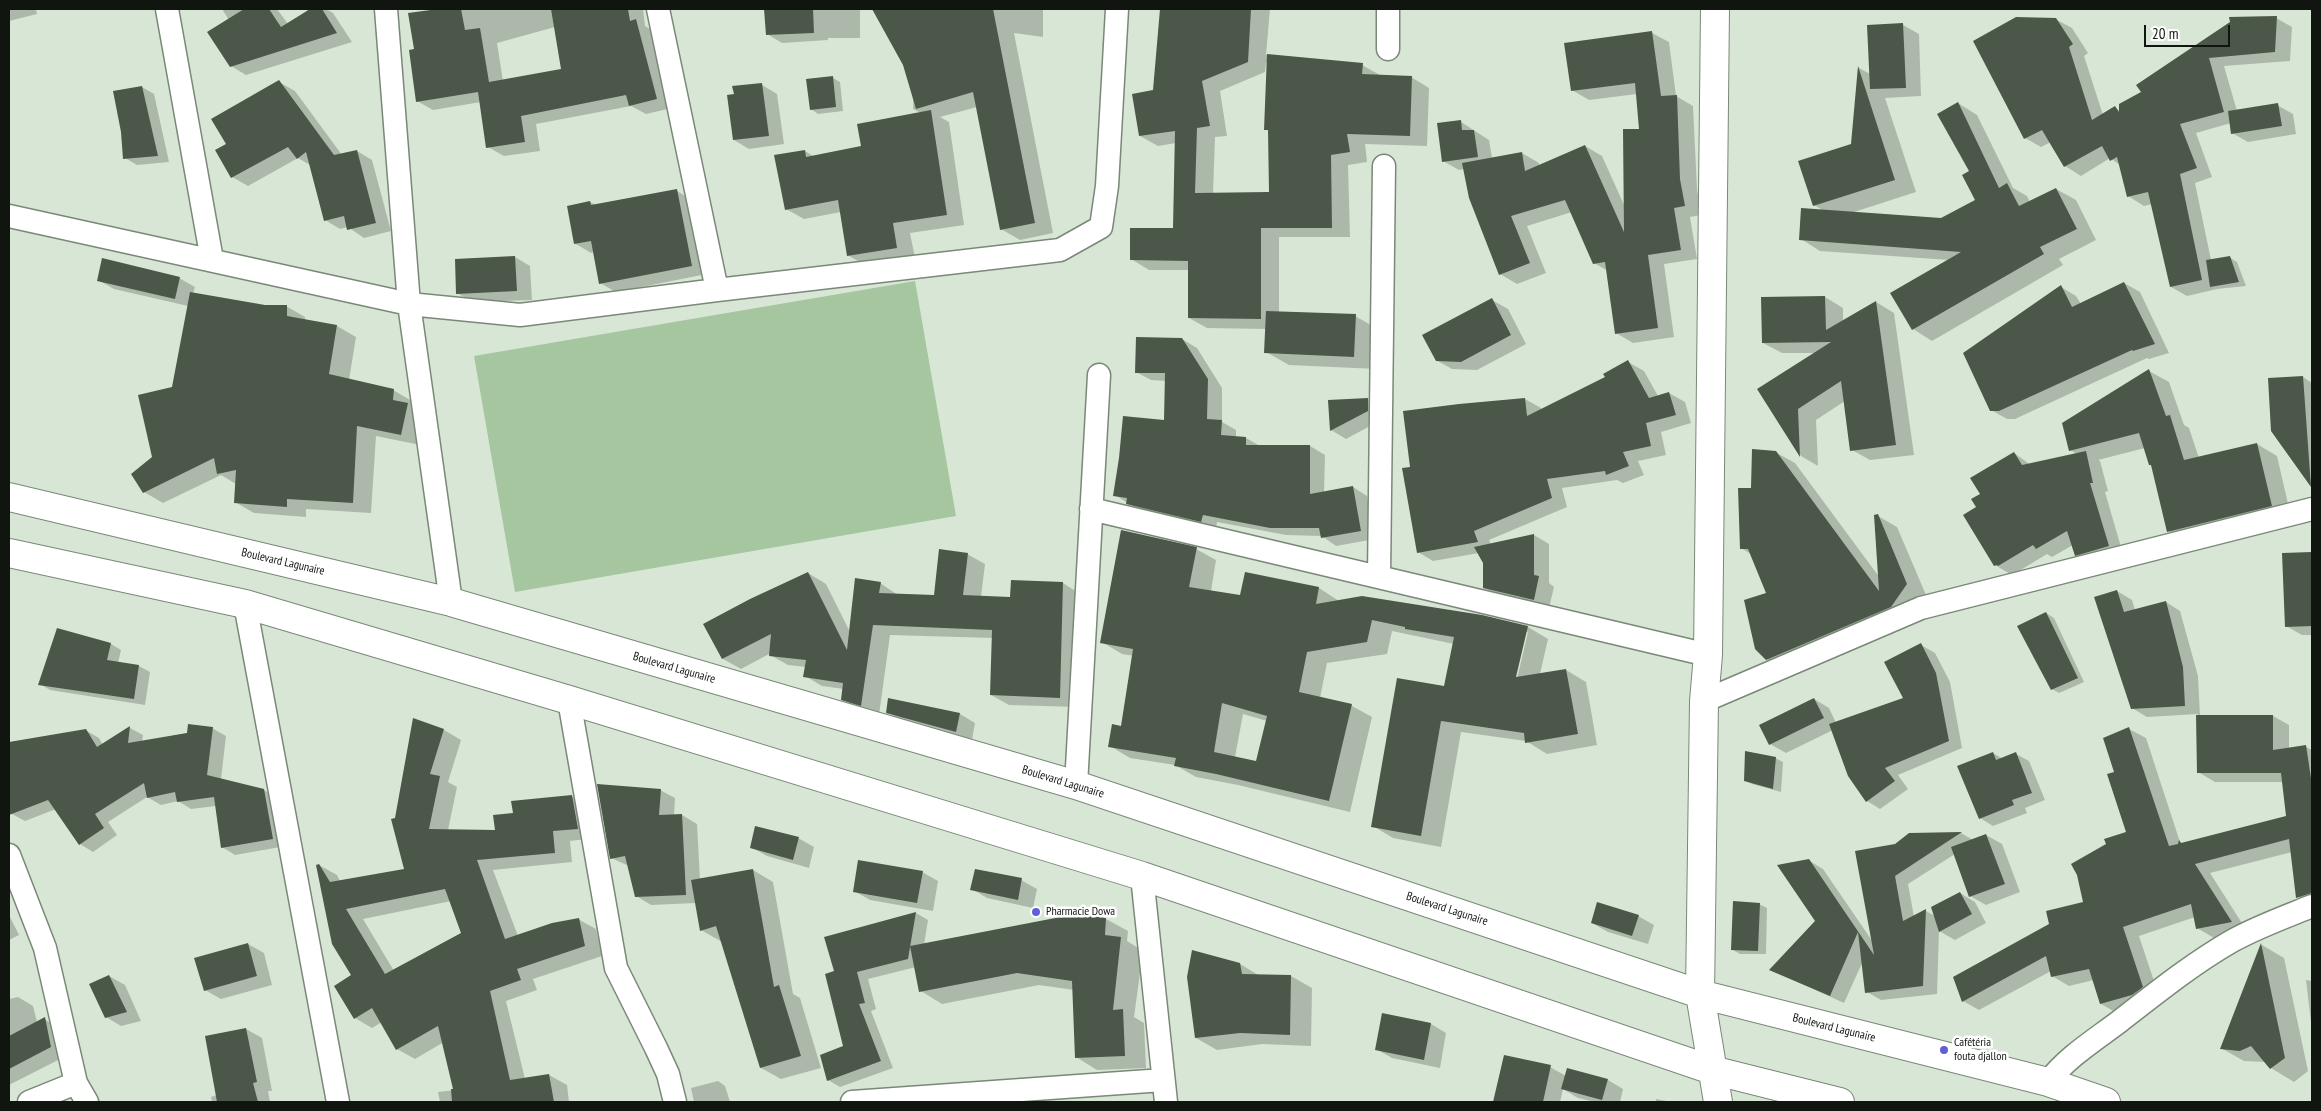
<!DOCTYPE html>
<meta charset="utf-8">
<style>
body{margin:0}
#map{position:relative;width:2321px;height:1111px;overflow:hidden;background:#d8e7d5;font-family:"PT Sans Narrow",sans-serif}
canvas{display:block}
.frame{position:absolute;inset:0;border:10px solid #111510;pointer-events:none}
.scale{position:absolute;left:2144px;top:25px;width:86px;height:22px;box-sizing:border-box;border:2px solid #111510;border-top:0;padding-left:6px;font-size:15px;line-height:18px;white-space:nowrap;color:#111510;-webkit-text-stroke:4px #fff;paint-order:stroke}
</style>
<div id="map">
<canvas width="2321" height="1111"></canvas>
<div class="frame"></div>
<div class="scale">20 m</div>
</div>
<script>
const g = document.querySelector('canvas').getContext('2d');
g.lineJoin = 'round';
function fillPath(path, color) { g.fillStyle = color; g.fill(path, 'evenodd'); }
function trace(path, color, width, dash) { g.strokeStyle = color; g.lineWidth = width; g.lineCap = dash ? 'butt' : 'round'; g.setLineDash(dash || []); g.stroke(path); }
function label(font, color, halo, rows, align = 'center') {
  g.font = font + ' "PT Sans Narrow",sans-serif'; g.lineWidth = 5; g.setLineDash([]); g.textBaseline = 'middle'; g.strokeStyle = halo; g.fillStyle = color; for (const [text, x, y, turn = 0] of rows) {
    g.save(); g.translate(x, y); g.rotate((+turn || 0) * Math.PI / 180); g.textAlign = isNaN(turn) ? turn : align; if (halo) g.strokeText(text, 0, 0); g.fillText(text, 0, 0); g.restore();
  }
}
fillPath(new Path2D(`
 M915 281 956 516 515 592 474 356Z`), '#a5c69f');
fillPath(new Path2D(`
 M9 9H36L37 14 9 21Z
 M222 9H277L288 24 312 9H326L333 13 352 42 246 75 231 66 229 20Z
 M446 9H643L645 26 652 30 672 108 646 114 631 106 536 124 540 151 504 156 488 147 481 102 433 110 417 101 415 50 409 15ZM555 27 562 70 503 81 497 43Z
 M766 9H860V38H828V40L782 43 767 34Z
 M916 9H1043V37L1014 33 1053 233 1020 240 1001 229 977 107 940 117 949 122 964 225 910 233 915 258 867 266 849 256 841 212 804 219 786 209 805 151 815 157 863 147 921 113 913 109Z
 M1161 9H1270L1266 55 1362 65 1380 75 1411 77 1429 88 1427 146 1365 144 1367 162 1348 165 1350 237H1279V312L1355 316 1378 329 1377 369 1289 365 1266 352V329L1207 328 1189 318 1190 270H1149L1131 259 1174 229 1176 143 1158 146 1140 136 1155 92ZM1266 63H1268L1265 129 1269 131 1270 194H1213L1215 137 1227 136 1220 91 1265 72Z
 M2276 18 2292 27 2290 61 2224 66 2237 111 2277 105 2293 114 2296 134 2248 142 2232 133 2231 123 2196 133 2212 177 2195 183 2211 260 2229 257 2237 262 2246 286 2217 289 2187 296 2171 287 2152 204 2144 206 2128 196 2120 165 2110 158 2081 176 2065 166 2051 142 2041 147 2025 138 2055 19 2072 28 2088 53 2084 56 2103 115 2115 108 2120 111Z
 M1903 25 1919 34 1921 96 1885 98 1916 192 1851 213 1941 219 1976 201 1958 103 1977 115 2013 188 2027 196 2030 202 2056 189 2076 200 2096 240 2059 259 2063 265 1932 341 1913 329 1949 260 1820 251 1801 239 1824 211 1814 205 1852 145 1859 68 1870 74Z
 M1652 33 1669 42 1676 96 1693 106 1697 189 1701 215 1690 217 1697 259 1664 264 1674 337 1633 343 1616 333 1608 271 1594 263 1572 212 1527 226 1546 273 1517 284 1500 274 1464 169 1459 170 1443 161 1461 122 1489 140 1492 158 1522 153 1539 163V166L1585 146 1602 156 1625 207 1640 131 1637 94 1589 100 1572 90Z
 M833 78 840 82 843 111 818 114 811 109Z
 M279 82 295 91 342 155 357 151 372 160 391 231 364 238 348 227 340 229 325 220 310 165 298 158 248 186 232 177 227 144Z
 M762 85 777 94 784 144 749 149 734 140Z
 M142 87 154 94 169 162 137 165 125 158Z
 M677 191 692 200 707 274 616 292 600 283 594 252 591 253 576 244 590 202 596 205Z
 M515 257 530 266 532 300 473 302 457 293Z
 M179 278 195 287 193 294 265 307 286 306 305 317V320L337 326 356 337 349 380 393 390 412 401V407L426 415 420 445 376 436 371 513 306 509V517L254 513 235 502 236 484 221 475 163 503 144 492 133 474 153 458 173 388 188 306 114 289 98 280Z
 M2124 283 2140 292 2169 353 2149 359 2147 358 2015 419H2007L1991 410 2061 287 2076 296 2081 304Z
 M1825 297 1843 308V321L1876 302 1894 313 1914 455 1870 460 1852 450 1845 401 1816 420 1818 466 1801 456 1759 389 1816 353H1782L1763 343Z
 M1492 300 1508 309 1526 344 1477 370 1452 369 1436 360Z
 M1182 339 1197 348 1222 388V422L1236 430V437L1246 438 1260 446H1310L1325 455 1324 493 1353 487 1367 496 1375 539 1336 546 1322 536 1286 535 1217 522 1216 529 1142 512 1115 495 1166 421V381L1151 380 1136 372Z
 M1628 362 1644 371 1658 396 1669 393 1685 402 1691 423 1661 432 1666 455 1638 461 1644 475 1623 483 1617 480 1562 488 1567 507 1489 540 1491 545 1534 535 1549 544V583L1554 587 1549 608 1500 597 1484 588V562L1479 553 1433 561 1418 552 1412 468 1525 399 1541 408V410L1607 377Z
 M2149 371 2169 382 2184 425 2189 428 2199 458 2257 444 2277 456 2291 517 2188 543 2169 531 2153 466 2150 465 2145 448 2098 460 2100 461 2108 491 2105 492 2123 554 2091 563 2076 555 2073 545 2052 557 2047 554 2014 574H2010L1995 565 1978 508 1982 495 2014 453 2031 465 2077 454 2070 450Z
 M2303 377 2312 383V487L2273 430Z
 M1368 399 1383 408V419L1346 439 1331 430Z
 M1775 452 1795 463 1880 578 1878 516 1897 527 1926 595 1786 670 1767 659V594L1751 554 1741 548 1752 489Z
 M1196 549 1216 560 1211 591 1241 597 1319 588 1339 601 1528 627 1548 639 1540 674 1566 670 1586 682 1597 745 1547 754 1526 741 1461 732 1441 847 1393 838 1373 826 1445 687 1454 644 1392 631 1387 654 1327 663 1320 698 1352 706 1372 717 1350 812 1238 785 1196 777 1175 765 1130 758 1110 746 1122 727 1134 656 1122 654 1102 642ZM1525 632H1528L1516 683H1514ZM1243 714 1267 721 1257 762 1235 757Z
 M967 554 985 564 981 597 1012 598 1063 583 1080 594 1077 707 1009 705 991 695 993 638 890 635 879 715 860 709 842 699 844 689 822 686 805 676 806 667 788 665 770 655 771 653 741 669 723 659 705 624 808 573 826 584 850 632 880 583 898 595 935 596Z
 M2312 554V635H2302L2286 626 2283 555Z
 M2117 591 2132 600 2135 610 2166 602 2180 611 2198 676 2200 716H2273L2289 725V749L2306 747 2312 750V892H2310V895H2312V905L2297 896 2292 852 2210 873 2247 931 2214 938 2197 928 2195 917 2139 936 2159 996 2117 1013 2101 1004 2094 980 2069 986 2052 976 2051 971 1979 1010 1963 1001 2051 924 2085 903 2127 833 2116 773 2129 729 2146 738 2180 842 2183 844 2288 817 2284 782H2215L2198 772V714L2147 717 2132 708Z
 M2046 613 2054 618 2084 682 2059 693 2052 689Z
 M58 629 111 644 121 650 118 663 139 666 150 672 145 705 50 690 40 684Z
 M1921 645 1935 653 1950 682 1962 748 1898 775 1908 789 1880 809 1867 801 1833 730 1786 753 1770 744 1814 699 1829 708 1836 723 1905 699Z
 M887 712 960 714 975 723 972 740 903 721Z
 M414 720 444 730 461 740 448 782 457 787 448 830 496 831 514 814 572 797 590 807 595 838 570 841 572 862 493 870 518 936 578 919 596 929 602 956 533 979 537 990 506 1001 525 1079 549 1075 567 1085 569 1102H440L438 1092 455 1090 444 1042 415 1059 397 1049 382 1022 372 1028 355 1018 353 976 319 865 337 875 340 881 405 870 396 819ZM451 901 463 934 394 971 363 919Z
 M130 728 143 735 142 742 212 728 226 736 221 779 264 790 277 798 286 846 235 855 222 847 216 806 191 809 178 801 161 805 147 797 108 822 117 835 93 852 80 844 56 809 25 821 12 814 9 806V782L22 741 85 730 99 738 103 745Z
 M1993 753 2003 759 2016 754 2029 761 2045 800 2025 808 2027 813 1993 826 1980 818Z
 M1775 758 1783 762 1781 792 1752 784 1745 780Z
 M660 790 675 798 674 816 682 815 697 824 700 880 753 870 773 882 793 994 800 998 821 1068 781 1079 761 1068 722 942 701 930 696 903 651 905 636 896 629 866 611 858Z
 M1961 833 1973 840 1986 835 2002 844 2020 892 1986 905 1970 896 1955 854 1908 884 1914 917 1926 911 1935 916 1960 893 1975 902 1986 923 1955 940 1939 931 1937 994 1881 1000 1867 992 1863 961 1844 1003 1771 970 1817 921 1808 860 1823 869 1873 942 1895 845 1909 835Z
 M798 838 814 847 809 868 767 856 751 847Z
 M922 872 938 881 933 911 870 900 854 891Z
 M1021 880 1037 889 1033 908 987 898 972 889Z
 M1759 904 1767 908 1766 954H1740L1733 950Z
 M916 913 928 920 924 945 1076 915 1106 919 1128 931 1127 941 1143 951 1134 1017 1144 1023 1146 1068 1097 1070 1076 1057 1074 990 1039 985 942 1004 921 991 916 967 868 979 876 1009 871 1011 893 1068 840 1087 828 1080 845 1047 836 972Z
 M9 915 19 935 9 940Z
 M1638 916 1654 925 1648 944 1608 932 1592 923Z
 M248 944 264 953 272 985 221 999 205 990Z
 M2262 945 2284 958 2308 1071 2294 1082 2271 1068 2266 1062 2244 1061 2221 1048Z
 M1240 964 1260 976H1291L1312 988 1311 1046 1262 1044 1217 1050 1196 1038Z
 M109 976 125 985 141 1021 121 1026 106 1017Z
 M2306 980 2312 981V1031Z
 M18 997 33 1006 37 1022 44 1019 60 1028 66 1056 9 1085V999Z
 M1383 1014 1431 1024 1446 1033 1440 1068 1392 1058 1376 1049Z
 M246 1029 262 1038 272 1091H268L270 1102H212L211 1097 217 1095Z
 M1505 1056 1550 1067 1566 1076 1608 1080 1623 1089 1620 1102H1595L1578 1098 1563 1089 1560 1102H1494Z
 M718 1081 725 1086 730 1102H694L691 1088Z
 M1656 1099 1672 1102H1656Z`), '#0003');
fillPath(new Path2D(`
 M244 9H269L281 27 310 9H322L337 33 230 67 207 32Z
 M438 9H461L465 30 480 28 489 82 561 69 551 9H628L630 21 636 19 657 99 629 106 626 95 521 116 525 142 486 148 478 92 416 102 409 50 414 49 408 13Z
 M764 9H813L814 33 766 35Z
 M872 9H993L1035 223 1000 230 973 92 916 109 903 65Z
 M1160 9H1251L1248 62 1202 81 1210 126 1197 128 1195 193 1269 192 1268 130H1264L1267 54 1363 63 1362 74 1412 76 1410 136 1347 134 1350 152 1331 155 1332 228H1261V319L1188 318V261L1130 260V228H1173L1175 131 1139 136 1132 94 1153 90Z
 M2277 16 2275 52 2209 58 2224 112 2180 124 2197 168 2180 174 2202 280 2170 287 2148 192 2127 197 2117 157 2110 161 2102 146 2064 167 2042 130 2024 139 1973 41 2016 17 2056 18 2073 44 2069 47 2092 120 2115 106 2119 112V104L2141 92 2136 85 2230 22 2229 17Z
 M1903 23 1906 88 1870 89 1867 25Z
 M1652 31 1661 96 1677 95 1680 179 1685 206 1674 208 1681 250 1648 255 1658 328 1615 334 1605 262 1593 264 1565 200 1511 216 1530 263 1499 275 1469 198 1462 163 1522 152 1525 171 1585 145 1624 232 1623 129H1639L1635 83 1571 91 1564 43Z
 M1858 66 1895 180 1813 206 1798 161 1851 144Z
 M833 76 836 107 810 110 806 79Z
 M279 80 334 155 357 150 376 223 347 230 344 216 324 221 306 152 297 159 288 147 231 178 215 150 226 144 211 119Z
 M762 83 769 136 733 140 727 95 734 94 732 86Z
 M142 86 158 156 123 159 121 132 113 91Z
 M1958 102 1999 188 2007 183 2019 206 2056 188 2077 229 2040 247 2044 254 1912 330 1890 293 1961 252 1799 240 1801 208 1941 218 1975 200 1962 175 1969 171 1937 114Z
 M2278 103 2282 126 2231 134 2228 111Z
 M931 110 947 215 893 223 897 248 847 256 838 200 785 210 774 155 805 150 806 157 861 146 857 124Z
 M1461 120 1462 130H1474L1478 157 1442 162 1437 123Z
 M677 189 692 266 599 284 591 241 574 244 567 206 590 201 591 205Z
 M515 256 517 291 456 294 455 259Z
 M2230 256 2239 282 2210 287 2206 260Z
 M102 258 180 277 175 299 97 281Z
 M2124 282 2155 344 2133 351 2132 350 1999 411H1990L1963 353 2061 285 2072 307Z
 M190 292 265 305H287V316L337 325 329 374 394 389 393 400 408 403 401 435 357 426 353 503 287 499V507L234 503 236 470 217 474 214 458 143 493 131 474 152 457 138 395 172 387Z
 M1825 296 1826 330 1876 301 1896 445 1850 451 1841 381 1798 409 1800 457 1757 389 1831 342 1762 343 1761 297Z
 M1492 298 1511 335 1461 362 1436 361 1422 335Z
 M1266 311 1356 314 1354 357 1264 353Z
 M1136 337 1182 338 1208 379 1207 419 1222 420 1221 435 1246 437V445H1310V494L1353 486 1361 531 1321 538 1319 528H1270L1203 515 1201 522 1126 504 1127 498 1113 496 1119 458 1123 416 1164 420 1165 373H1135Z
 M1628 360 1649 398 1669 392 1676 415 1646 423 1651 446 1623 452 1629 466 1606 475 1605 471 1547 479 1552 498 1474 531 1478 542 1417 553 1402 468 1410 467 1403 411 1459 404 1525 398 1527 416 1605 377 1603 374Z
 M2149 369 2166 416 2170 415 2184 460 2257 443 2272 506 2167 532 2151 465H2149L2139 433 2069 451 2062 423Z
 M2303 376 2311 487 2271 431 2268 378Z
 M1368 398V411L1330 431 1328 400Z
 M1752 449 1776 451 1879 591 1874 515 1878 514 1907 584 1891 607 1766 660 1755 649 1744 600 1766 593 1748 549H1740L1738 488H1751Z
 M2086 451 2093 483H2090L2109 546 2075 556 2067 531 2036 549 2033 545 1998 566 1997 565 1994 566 1963 515 1976 507 1971 499 1980 494 1970 478 2014 452 2022 465Z
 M1121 530 1197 547 1189 587 1240 595 1245 572 1319 587 1316 604 1362 596 1482 615 1528 626 1516 677 1566 669 1578 734 1525 743 1524 733 1441 721 1421 836 1371 827 1397 678 1444 686 1454 637 1405 629V627L1372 620 1367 642 1307 652 1299 692 1352 704 1329 801 1216 774 1174 766 1176 758 1108 747 1112 724 1121 726 1133 649 1100 643ZM1222 703 1267 716 1256 761 1214 752Z
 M1534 534V575L1539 576 1534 600 1483 588V563L1474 547Z
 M939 549 968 553 963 595 1010 597 1011 580 1063 582 1060 698 990 695 992 630 873 625 861 706 841 700 843 683 803 677 806 660 769 656 771 634 722 659 703 624 750 599 808 572 847 650 855 578 881 582 879 593 934 595Z
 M2312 552V626L2285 627 2282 553Z
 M2117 590 2124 612 2166 601 2183 667 2185 706 2131 709 2094 597Z
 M2046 612 2078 678 2051 690 2017 626Z
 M57 628 111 643 107 660 139 665 134 699 38 685Z
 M1921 643 1936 673 1949 741 1885 768 1895 781 1866 802 1848 776 1829 724 1903 698 1884 662Z
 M888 698 960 713 956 732 886 713Z
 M1814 698 1824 718 1769 745 1759 725Z
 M2196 715H2273V750L2306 745 2312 785V893L2296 898 2289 839 2195 864 2232 922 2196 929 2191 904 2123 927 2143 987 2132 995 2100 1004 2089 969 2051 977 2046 956 1962 1002 1953 977 2049 924 2046 911 2083 902 2077 875 2071 864 2106 844 2104 839 2126 832 2107 774 2114 772 2103 738 2129 727 2169 846 2178 844 2179 840 2181 843 2286 816 2281 773H2197Z
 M413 718 444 729 430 774 440 776 429 829 495 830 493 815 513 813 511 801 572 795 578 829 553 831 555 853 477 860 505 939 552 923 579 918 585 946 517 969 521 980 490 991 510 1080 549 1074 554 1102H452L451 1089H453L438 1026 396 1050 372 1008 354 1019 334 986 351 975 332 944 316 865 319 864 330 882 404 869 391 819 395 818ZM445 889 461 933 385 974 346 909Z
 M188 724 213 727 207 775 264 789 273 839 221 848 214 797 177 802 175 792 147 798 144 783 95 814 104 828 79 845 48 800 9 815V742L86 729 97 747 130 726 128 743 187 733Z
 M1745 751 1776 757 1773 789 1744 781Z
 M1993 752 1996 760 2016 752 2032 793 2012 800 2014 805 1979 819 1957 766Z
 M597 784 661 789 659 815 682 814 686 895 635 897 625 856 610 859Z
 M755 826 799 837 793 860 750 848Z
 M1962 832 1895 876 1903 921 1926 909 1923 986 1865 993 1858 932 1830 996 1769 970 1815 921 1777 865 1809 859 1874 955 1855 851 1895 844 1909 833Z
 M1986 834 2005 884 1969 897 1951 847Z
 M858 860 923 871 917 903 853 892Z
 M753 869 774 987 779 985 801 1056 760 1068 716 926 700 931 691 880Z
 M975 869 1022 878 1018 900 970 890Z
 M1960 892 1972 914 1939 932 1931 907Z
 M1733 901 1760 903 1758 951 1731 950Z
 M1597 902 1639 915 1632 936 1591 923Z
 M916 912 908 959 857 972 865 1003 859 1004 881 1061 827 1081 820 1055 843 1046 825 974 834 971 824 937Z
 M1076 914 1106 918 1105 935 1121 937 1113 1010 1123 1009 1125 1056 1075 1058 1072 981 1017 973 919 992 910 946Z
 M248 943 257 976 204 991 194 958Z
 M2261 943 2285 1058 2270 1069 2251 1046 2240 1051 2220 1049Z
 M1192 950 1240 963 1242 974 1291 975 1290 1035 1240 1033 1195 1038 1187 977Z
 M109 975 127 1012 105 1018 89 984Z
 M1382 1013 1431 1023 1424 1060 1375 1050Z
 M45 1017 51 1047 9 1069V1036Z
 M246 1028 257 1082 253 1083 258 1102H217L205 1036Z
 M1504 1055 1551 1065 1543 1102H1493Z
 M1567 1068 1608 1079 1602 1100 1561 1089Z`), '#4b5748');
const street = new Path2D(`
 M167 9 212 260
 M386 9 409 304 451 602
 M658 9 717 290
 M1388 9V49
 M9 216 409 304 520 315 717 290 1060 250 1101 227 1107 186 1117 9
 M1091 509 1708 655
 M1379 576 1384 166
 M245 604 338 1102
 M569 700 616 968 656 1048 668 1074 675 1102
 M1704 701 1921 608 2312 509
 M1076 785 1099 375
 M9 855 45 948 76 1083 87 1102
 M1142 876 1166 1102
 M2048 1082C2067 1057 2095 1040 2120 1021 2156 993 2192 964 2232 941 2257 927 2285 917 2312 906
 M29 1102 76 1083
 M852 1102 1163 1080`);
const secondary = new Path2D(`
 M1715 9 1708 655 1704 701 1700 994 1718 1102
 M9 497 451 602 1076 785 1700 994 2048 1082 2106 1102
 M9 553 245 604 569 700 1142 876 1712 1070 1840 1102`);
trace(street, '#7a8878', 25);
trace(secondary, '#7a8878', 30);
trace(street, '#fff', 22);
trace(secondary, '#fff', 28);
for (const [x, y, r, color] of [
 [1036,912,5,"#5f5fd7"],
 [1944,1050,5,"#5f5fd7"]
]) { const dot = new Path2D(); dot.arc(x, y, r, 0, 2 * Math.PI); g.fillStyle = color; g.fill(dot); trace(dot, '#fff', 2); }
label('12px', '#111510', '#fff', [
 ["Boulevard Lagunaire",283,562,13],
 ["Boulevard Lagunaire",674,668,16],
 ["Boulevard Lagunaire",1063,782,17],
 ["Boulevard Lagunaire",1447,909,18],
 ["Boulevard Lagunaire",1834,1028,14]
]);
label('12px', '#111510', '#fff', [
 ["Pharmacie Dowa",1046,912],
 ["Cafétéria",1954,1043],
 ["fouta djallon",1954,1057]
], 'left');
</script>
